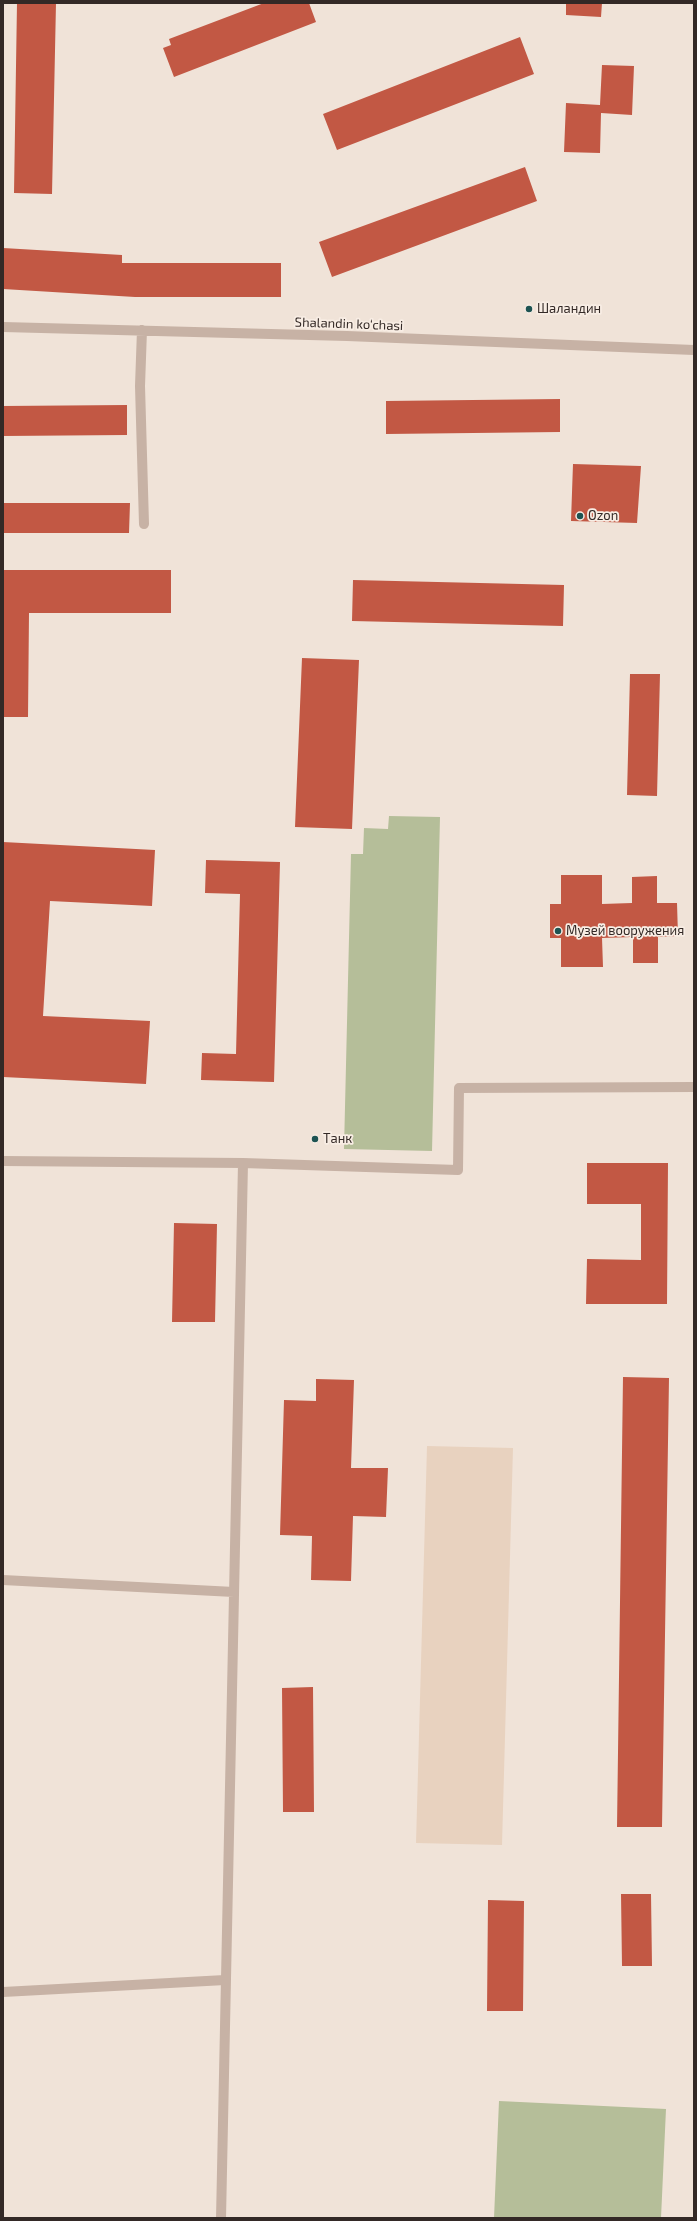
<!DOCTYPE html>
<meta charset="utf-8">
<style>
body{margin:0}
#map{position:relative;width:697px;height:2221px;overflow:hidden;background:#f0e3d8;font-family:"Exo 2",sans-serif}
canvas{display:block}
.frame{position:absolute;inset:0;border:4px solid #332926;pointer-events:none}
</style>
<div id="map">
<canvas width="697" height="2221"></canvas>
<div class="frame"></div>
</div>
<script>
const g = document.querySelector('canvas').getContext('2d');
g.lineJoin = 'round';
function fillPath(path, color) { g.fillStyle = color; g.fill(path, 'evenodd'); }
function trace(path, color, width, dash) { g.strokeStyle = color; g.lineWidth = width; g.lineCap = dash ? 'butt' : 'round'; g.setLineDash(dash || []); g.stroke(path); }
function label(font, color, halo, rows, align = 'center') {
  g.font = font + ' "Exo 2",sans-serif'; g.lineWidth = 3.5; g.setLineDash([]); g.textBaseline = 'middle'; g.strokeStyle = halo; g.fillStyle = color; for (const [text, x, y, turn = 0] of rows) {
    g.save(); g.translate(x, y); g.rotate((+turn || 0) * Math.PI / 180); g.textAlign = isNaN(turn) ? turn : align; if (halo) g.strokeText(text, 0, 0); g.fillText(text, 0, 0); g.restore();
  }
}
fillPath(new Path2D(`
 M389 816 440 817 432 1151 344 1149 351 854H363L364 828 388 829Z
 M499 2101 666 2109 661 2218H494Z`), '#b5be99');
fillPath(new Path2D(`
 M427 1446 513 1448 502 1845 416 1843Z`), '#e8d2bf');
fillPath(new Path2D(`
 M17 3H56L52 194 14 193Z
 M264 3H309L316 22 174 77 163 48 171 45 169 39Z
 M566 3H602L601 17 566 15Z
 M520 37 534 74 337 150 323 114Z
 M602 65 634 66 632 115 601 113 600 153 564 152 566 103 600 105Z
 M525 167 537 201 332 277 319 242Z
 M3 248 122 255V263H281V297H135L3 289Z
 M560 399V432L386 434V401Z
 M127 405V435L3 436V406Z
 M573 464 641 466 637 523 571 521Z
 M3 503H130L129 533H3Z
 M3 570H171V613H29L28 717H3Z
 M353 580 564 585 563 626 352 621Z
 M302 658 359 660 352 829 295 827Z
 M630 674H660L657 796 627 795Z
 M3 842 155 850 152 906 50 901 43 1016 150 1021 146 1084 3 1077Z
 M206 860 280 862 274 1082 201 1080 202 1053 236 1054 240 894 205 893Z
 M561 875H602V904L632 903V877L657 876V903H677L678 936 658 937V963H633V937L602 938 603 967H561V938H550V904H561Z
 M587 1163H668L667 1304H586L587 1259 641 1260V1204H587Z
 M174 1223 217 1224 215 1322H172Z
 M623 1377 669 1378 662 1827H617Z
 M316 1379 354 1380 351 1468H388L386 1517 353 1516 351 1581 311 1580 312 1536 280 1535 284 1400 316 1401Z
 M313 1687 314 1812H283L282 1688Z
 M621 1894H651L652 1966H622Z
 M488 1900 524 1901 523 2011H487Z`), '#c25844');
trace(new Path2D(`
 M3 327 347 336 694 350
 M142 330 140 386 144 524
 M3 1161 243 1163 458 1170 459 1088 694 1087
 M3 1580 234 1592
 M3 1992 225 1980
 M221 2218 243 1163`), '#c7b2a5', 10);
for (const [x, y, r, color] of [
 [529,309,4,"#1d5352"],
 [580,516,4,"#1d5352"],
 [558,931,4,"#1d5352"],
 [315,1139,4,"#1d5352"]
]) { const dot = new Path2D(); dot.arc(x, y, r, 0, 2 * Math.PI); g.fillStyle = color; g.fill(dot); trace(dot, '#f8ede4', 1.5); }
label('13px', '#332926', '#f8ede4', [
 ["Шаландин",537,309],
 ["Ozon",588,516],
 ["Музей вооружения",566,931],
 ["Танк",323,1139]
], 'left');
label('13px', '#332926', '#f8ede4', [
 ["Shalandin ko‘chasi",349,324,2]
]);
</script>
